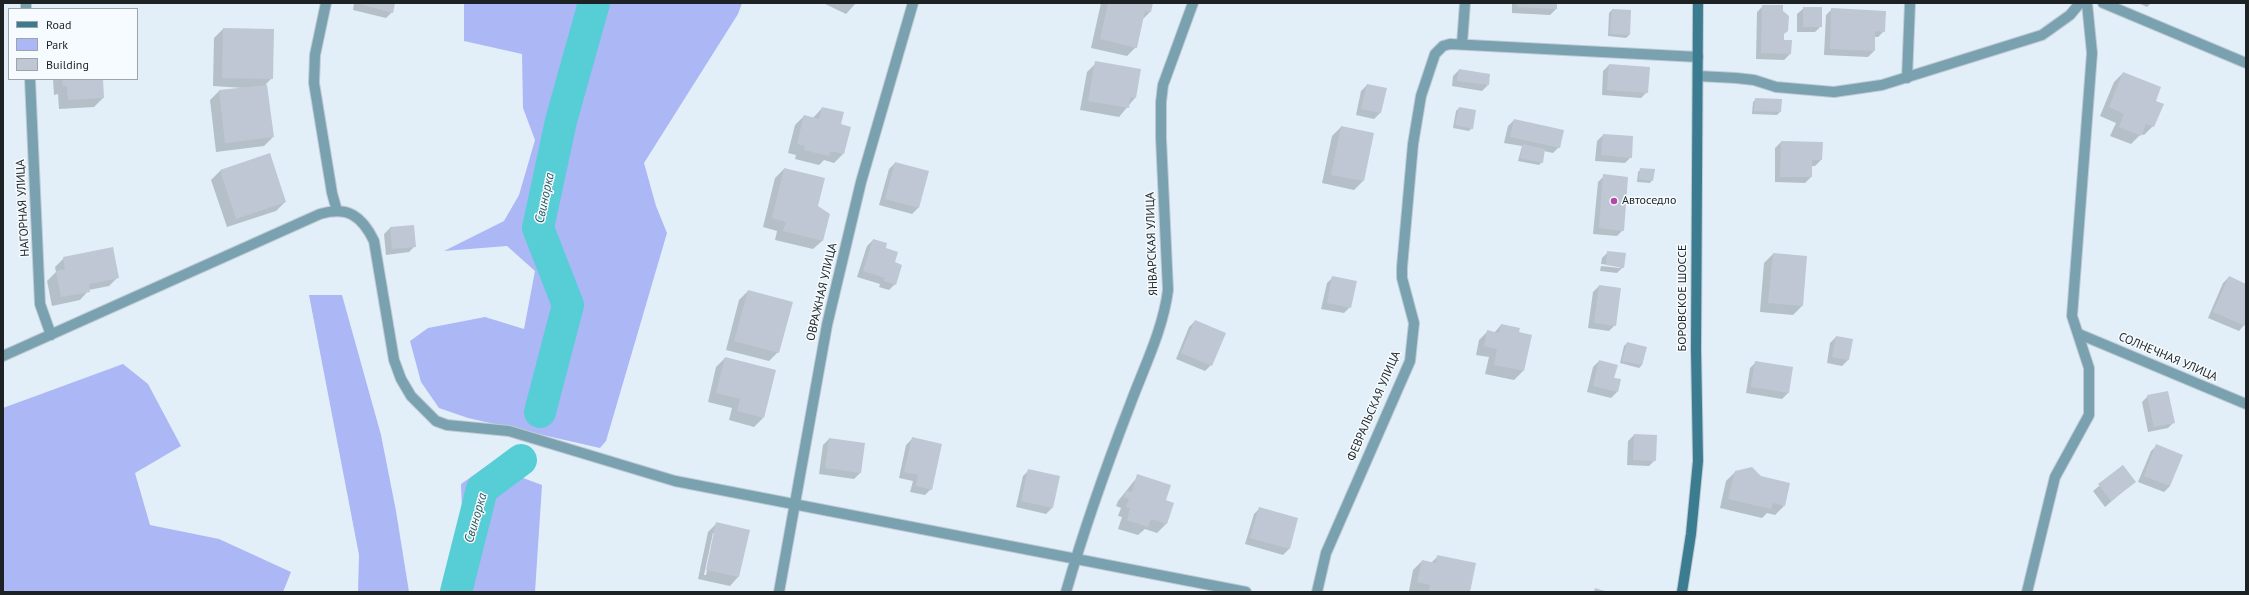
<!DOCTYPE html>
<meta charset="utf-8">
<style>
body{margin:0}
#map{position:relative;width:2249px;height:595px;overflow:hidden;background:#e2eff9;font-family:"PT Sans",sans-serif}
canvas{display:block}
.frame{position:absolute;inset:0;border:4px solid #1d2225;pointer-events:none}
.legend{position:absolute;left:8px;top:8px;width:130px;height:72px;box-sizing:border-box;background:#f6fbff;border:1px solid #9fa4a8;margin:0;padding:5px 7px;list-style:none;font-size:12px;color:#1d2225}
.legend li{display:flex;align-items:center;gap:8px;height:20px}
.legend b{width:20px;border:1px solid #9fa4a8}
</style>
<div id="map">
<canvas width="2249" height="595"></canvas>
<div class="frame"></div>
<ul class="legend">
<li><b style="height:5px;background:#3c7c90"></b>Road</li>
<li><b style="height:11px;background:#acb7f5"></b>Park</li>
<li><b style="height:11px;background:#bec7d3"></b>Building</li>
</ul>
</div>
<script>
const g = document.querySelector('canvas').getContext('2d');
g.lineJoin = 'round';
function fillPath(path, color) { g.fillStyle = color; g.fill(path, 'evenodd'); }
function trace(path, color, width, dash) { g.strokeStyle = color; g.lineWidth = width; g.lineCap = dash ? 'butt' : 'round'; g.setLineDash(dash || []); g.stroke(path); }
function label(font, color, halo, rows, align = 'center') {
  g.font = font + ' "PT Sans",sans-serif'; g.lineWidth = 3; g.setLineDash([]); g.textBaseline = 'middle'; g.strokeStyle = halo; g.fillStyle = color; for (const [text, x, y, turn = 0] of rows) {
    g.save(); g.translate(x, y); g.rotate((+turn || 0) * Math.PI / 180); g.textAlign = isNaN(turn) ? turn : align; if (halo) g.strokeText(text, 0, 0); g.fillText(text, 0, 0); g.restore();
  }
}
fillPath(new Path2D(`
 M464 3H742L738 14 644 163 656 206 667 233 606 441 600 448 468 418 439 408 421 382 410 341 428 328 485 317 524 329 535 271 507 246 444 251 504 221 519 195 535 140 523 108 522 54 464 41Z
 M309 295H342L381 435 396 511 409 592H358L359 555Z
 M123 364 148 384 181 446 135 473 150 525 219 539 291 572 283 592H3V408Z
 M488 465 542 485 535 592H465L461 484Z`), '#acb7f5');
fillPath(new Path2D(`
 M354 3H394L392 12 386 18 353 10Z
 M823 3H856L846 14Z
 M1101 3H1152L1150 12 1142 20 1136 47 1127 56 1091 48Z
 M1512 3H1556V9L1550 15 1512 13Z
 M2138 3H2151L2147 7Z
 M1763 6 1783 34V41L1790 54 1784 60 1756 59 1757 12Z
 M1804 8 1821 26 1815 32H1797V14Z
 M1832 9 1884 31 1878 37H1874V51L1868 57 1824 55 1826 15Z
 M1612 10 1629 35 1626 38 1608 36 1609 13Z
 M223 29 272 78 266 84 273 137 264 146 216 152 210 100 219 91 244 88 213 86 214 38Z
 M1096 63 1140 70 1135 98 1119 117 1080 110 1087 72Z
 M1609 65 1647 92 1641 98 1602 95 1603 71Z
 M1459 70 1488 85 1482 91 1452 86 1453 76Z
 M2123 73 2155 101 2153 126 2144 135 2141 134 2131 144 2110 136 2116 123 2100 116 2114 82Z
 M53 79H102L103 98 94 107 59 109 58 94 54 95Z
 M1367 85 1385 89 1380 113 1374 119 1356 115 1361 91Z
 M1756 99 1780 100V112L1777 115 1752 114 1753 102Z
 M822 108 840 125 843 154 834 163 824 160 819 165 795 159 796 155 788 153 795 125 804 116 813 118Z
 M1459 108 1472 128 1469 131 1453 128 1456 111Z
 M1514 120 1559 147 1553 153 1544 151 1542 162 1539 165 1518 161 1522 146 1504 143 1508 126Z
 M1341 127 1363 181 1354 190 1322 183 1332 136Z
 M1603 135 1632 137 1631 157 1625 163 1595 161 1597 141Z
 M1781 142 1821 160 1815 166H1811V177L1805 183 1775 182V148Z
 M270 154 285 202 276 211 227 227 211 180 220 171Z
 M895 163 928 172 918 208 912 214 879 205 889 169Z
 M784 169 817 206 822 241 813 249 775 240 777 231 763 227 775 178Z
 M1641 169 1652 180 1650 183 1637 182 1638 172Z
 M1604 176 1623 230 1617 236 1593 234 1598 182Z
 M413 226 415 246 409 252 386 255 384 234 390 228Z
 M873 240 885 248 894 263 895 284 889 290 879 287 880 284 857 277 867 246Z
 M1608 252 1623 267 1617 273 1600 271 1601 266 1620 268V266L1601 264 1602 258Z
 M1773 254 1802 306 1793 315 1760 312 1764 263Z
 M64 258 118 277 109 286 89 290 80 300 52 306 47 281 56 272 55 267Z
 M1333 277 1350 307 1344 313 1321 309 1327 283Z
 M2229 277 2246 285V323L2239 331 2208 318 2223 283Z
 M1599 286 1615 325 1609 331 1588 328 1593 292Z
 M748 291 778 352 769 361 726 350 739 300Z
 M1195 321 1211 365 1205 371 1176 359 1189 327Z
 M1501 325 1518 333 1523 371 1514 380 1485 374 1489 357 1476 355 1479 340 1488 331 1494 333Z
 M1836 337 1848 360 1842 366 1827 363 1830 343Z
 M1627 343 1646 348 1642 365 1639 368 1620 363 1624 346Z
 M725 358 763 418 754 427 729 420 732 408 708 402 716 367Z
 M1599 361 1613 378 1620 380 1617 392 1611 398 1587 392 1593 367Z
 M1756 362 1792 368 1788 393 1782 399 1746 393 1750 368Z
 M2148 396 2174 422 2168 428 2148 432 2142 402Z
 M1634 435 1655 460 1649 466 1627 465 1628 441Z
 M829 439 864 444 860 473 854 479 819 474 823 445Z
 M912 439 931 489 925 495 910 492 913 481 899 478 906 445Z
 M2157 445 2170 486 2164 492 2138 482 2151 451Z
 M2122 467 2134 482 2105 507 2093 491Z
 M1029 470 1059 477 1052 508 1046 514 1016 507 1023 476Z
 M1735 472 1784 506 1775 515 1767 513 1762 518 1720 508 1726 481Z
 M1138 476 1166 524 1157 533 1145 529 1138 535 1118 529 1122 517 1118 516 1121 508 1116 506 1118 501Z
 M1260 508 1297 519 1289 549 1283 555 1245 544 1254 514Z
 M717 523 738 577 730 586 698 579 708 532ZM713 533H715L706 575H704Z
 M1438 556 1469 592 1409 591 1413 570 1422 561 1431 563Z`), '#0003');
trace(new Path2D(`
 M540 412 568 305 538 228 561 121 594 3
 M456 592 482 489 521 460`), '#57cdd6', 32);
fillPath(new Path2D(`
 M356 3H395L393 13Z
 M1108 3H1153L1151 12 1145 11 1137 48 1100 39Z
 M1517 3H1557V9L1517 7Z
 M1762 5H1783V11L1789 16 1788 31 1784 34V40H1792L1791 54 1761 53Z
 M1803 7H1822V27H1803Z
 M1831 8 1886 11 1885 32 1875 31V51L1830 49Z
 M1612 9 1631 10 1630 35 1610 34Z
 M223 28 274 29 273 79 222 78Z
 M1095 61 1141 69 1136 98 1130 97 1129 108 1088 101Z
 M1609 64 1650 67 1648 93 1607 90Z
 M1459 69 1490 74 1489 85 1457 81Z
 M2123 72 2161 87 2156 101 2164 104 2154 127 2146 124 2141 136 2119 127 2124 114 2109 107Z
 M62 79H103L104 98 68 100 67 86H63Z
 M1367 84 1387 88 1381 113 1361 109Z
 M267 85 274 137 225 143 219 90Z
 M1755 98 1782 99 1781 112 1754 111Z
 M822 107 844 112 841 124 851 127 844 154 831 151 829 156 804 150 805 146 797 144 804 115 819 119Z
 M1459 107 1476 110 1473 129 1455 125Z
 M1514 119 1564 130 1560 148 1510 137Z
 M1341 126 1374 133 1364 181 1331 175Z
 M1603 134 1633 136 1632 158 1601 155Z
 M1781 141 1823 142 1822 160H1812V177H1780Z
 M1523 144 1545 149 1543 163 1520 158Z
 M270 153 286 202 236 219 220 170Z
 M895 162 929 171 919 208 885 199Z
 M784 168 825 178 818 206 830 214 823 241 783 231 786 222 772 218Z
 M1640 168 1655 169 1653 181 1639 179Z
 M1603 174 1628 177 1624 231 1599 228Z
 M414 225 416 247 392 249 390 227Z
 M873 239 887 243 886 248 898 252 895 262 902 265 896 285 884 281 885 278 863 271Z
 M113 247 119 278 89 284 90 292 61 297 56 271 65 269 63 257Z
 M1607 251 1626 253 1624 268 1606 265Z
 M1773 253 1807 256 1803 306 1768 303Z
 M1332 276 1357 281 1351 308 1327 303Z
 M2229 276 2246 284V326L2213 312Z
 M1599 285 1621 288 1616 326 1594 323Z
 M748 290 793 302 779 353 734 341Z
 M1195 320 1226 333 1212 366 1181 353Z
 M1501 324 1520 328 1519 332 1532 335 1524 371 1494 365 1497 349 1484 346 1487 330 1499 333Z
 M1836 336 1853 339 1849 360 1832 357Z
 M1627 342 1647 347 1642 365 1622 361Z
 M725 357 776 370 764 418 737 411 740 399 716 393Z
 M1599 360 1618 365 1614 378 1621 379 1618 392 1593 386Z
 M1755 361 1793 367 1789 393 1751 387Z
 M2168 391 2175 423 2154 427 2147 395Z
 M1634 434 1657 435 1656 461 1633 460Z
 M912 437 942 444 932 490 916 486 918 475 904 472Z
 M829 438 865 443 861 473 825 468Z
 M2156 444 2183 455 2170 486 2144 476Z
 M2123 465 2136 482 2111 501 2098 484Z
 M1752 467 1761 476 1790 483 1785 506 1773 503 1771 509 1728 499 1735 471Z
 M1028 469 1060 476 1053 508 1021 501Z
 M1137 474 1171 485 1166 500 1174 503 1167 524 1151 519 1148 527 1127 520 1130 508 1126 507 1129 499 1124 497 1126 491 1132 492Z
 M1259 507 1298 518 1290 549 1250 538Z
 M716 522 750 530 739 577 706 570Z
 M1437 555 1476 563 1470 592H1429L1430 585 1417 582 1422 560 1436 563Z
 M1595 588 1608 592H1594Z`), '#bec7d3');
const service = new Path2D(`
 M2103 3 2246 63
 M2079 334 2246 404`);
const minor = new Path2D(`
 M26 3V9
 M326 3 315 55 314 83 332 193 337 211
 M1462 44 1465 3
 M1698 76 1736 78 1754 80 1776 87 1834 92 1882 85 2042 35 2070 15 2080 3
 M1907 78 1910 3
 M30 79 40 304 51 335
 M3 356 320 214C348 206 362 216 374 241L394 360 401 379 411 396 436 421 447 425 509 431 675 481 1246 592
 M779 592 827 325 861 182 913 3
 M1066 592C1084 529 1106 467 1130 405 1144 367 1163 330 1168 290L1161 138V102L1163 85 1193 3
 M1317 592 1326 553 1410 361 1414 323 1402 278V267L1413 144 1421 96 1435 54 1443 46 1450 44 1698 57
 M2027 592 2055 477 2089 415V368L2072 316 2092 53 2087 3`);
const secondary = new Path2D(`
 M1682 592 1691 534 1698 461 1696 349 1698 3`);
trace(service, '#bfcad3', 12);
trace(minor, '#bfcad3', 12);
trace(secondary, '#bfcad3', 12);
trace(service, '#7aa1af', 10);
trace(minor, '#7aa1af', 10);
trace(secondary, '#3c7c90', 10);
for (const [x, y, r, color] of [
 [1614,201,4,"#b348a8"]
]) { const dot = new Path2D(); dot.arc(x, y, r, 0, 2 * Math.PI); g.fillStyle = color; g.fill(dot); trace(dot, '#f6fbff', 1.5); }
label('12px', '#1d2225', '#f6fbff', [
 ["Автоседло",1622,201]
], 'left');
label('12px', '#1d2225', '#f6fbff', [
 ["НАГОРНАЯ УЛИЦА",23,208,-93],
 ["ЯНВАРСКАЯ УЛИЦА",1152,244,-92],
 ["ОВРАЖНАЯ УЛИЦА",822,292,-77],
 ["БОРОВСКОЕ ШОССЕ",1683,298,-90],
 ["СОЛНЕЧНАЯ УЛИЦА",2168,357,23],
 ["ФЕВРАЛЬСКАЯ УЛИЦА",1374,406,-67]
]);
label('italic 13px', '#285a5e', '#f6fbff', [
 ["Свинорка",545,198,-78],
 ["Свинорка",476,518,-74]
]);
</script>
